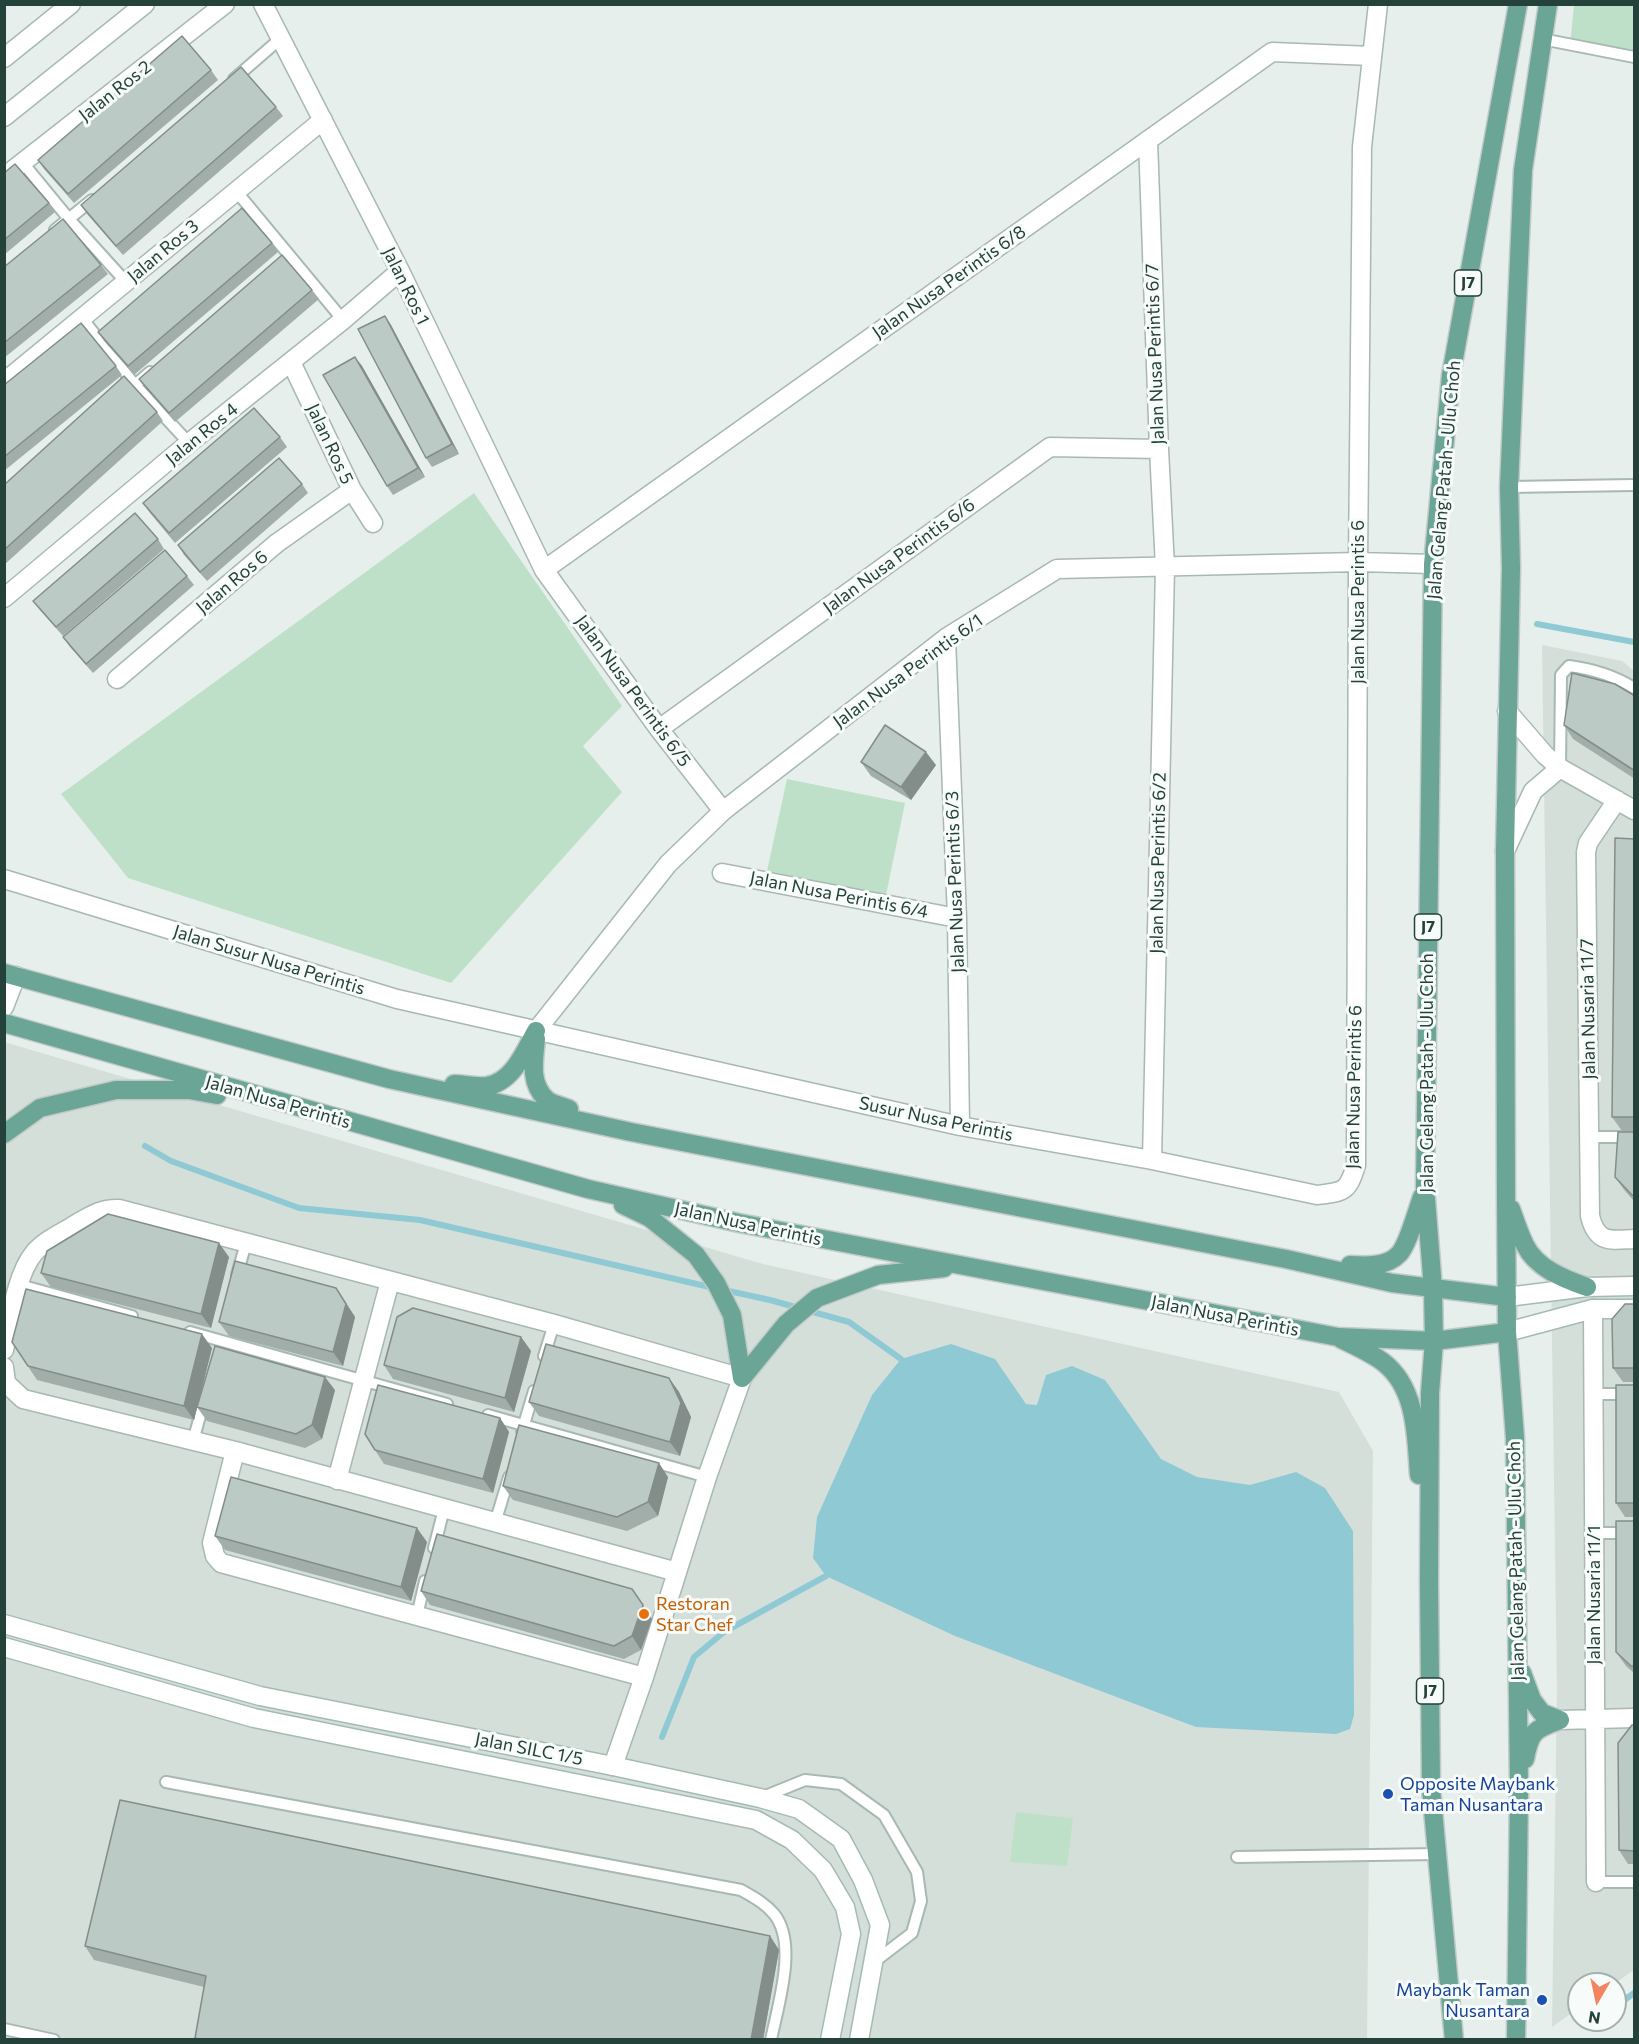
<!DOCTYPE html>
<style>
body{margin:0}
#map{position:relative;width:1639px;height:2044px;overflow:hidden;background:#e6efeb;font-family:Commissioner,sans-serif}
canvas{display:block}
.frame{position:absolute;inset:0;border:6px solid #24423a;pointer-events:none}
.north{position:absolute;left:1567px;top:1972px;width:60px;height:60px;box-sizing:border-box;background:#f7fbf9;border:2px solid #a3b1ad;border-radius:50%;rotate:189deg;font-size:16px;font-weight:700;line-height:24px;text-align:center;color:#24423a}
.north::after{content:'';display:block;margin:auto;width:21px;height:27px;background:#f4845f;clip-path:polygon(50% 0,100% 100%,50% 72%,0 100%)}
</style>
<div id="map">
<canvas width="1639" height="2044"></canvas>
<div class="frame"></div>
<div class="north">N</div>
</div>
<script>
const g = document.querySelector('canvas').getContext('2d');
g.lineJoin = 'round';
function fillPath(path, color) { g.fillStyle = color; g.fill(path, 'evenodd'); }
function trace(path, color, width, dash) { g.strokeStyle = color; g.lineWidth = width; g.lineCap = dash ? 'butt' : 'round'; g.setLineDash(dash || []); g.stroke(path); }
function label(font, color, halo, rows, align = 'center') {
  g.font = font + ' Commissioner,sans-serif'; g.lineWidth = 6; g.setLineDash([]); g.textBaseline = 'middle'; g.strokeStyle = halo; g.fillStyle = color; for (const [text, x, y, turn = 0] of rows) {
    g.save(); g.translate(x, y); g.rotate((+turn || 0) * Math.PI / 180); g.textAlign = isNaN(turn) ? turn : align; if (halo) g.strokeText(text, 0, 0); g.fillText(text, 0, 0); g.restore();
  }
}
fillPath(new Path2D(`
 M1542 645 1622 661 1634 671V1970L1614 1984H1579V2008L1552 2027 1557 1689Z
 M4 1042 763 1264 1339 1392 1373 1451 1367 2039H5Z`), '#d4dfda');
fillPath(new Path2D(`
 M1574 5H1634V60L1570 45Z
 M474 493 622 706 583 746 622 792 451 983 128 878 61 794Z
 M787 779 905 803 886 895 767 871Z
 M1016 1812 1073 1818 1067 1866 1010 1862Z`), '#bfe0c8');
fillPath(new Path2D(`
 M951 1344 995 1359 1026 1404 1037 1405 1046 1375 1072 1366 1105 1380 1161 1459 1197 1477 1250 1485 1296 1472 1325 1488 1353 1531 1354 1715 1350 1729 1336 1734 1196 1727 955 1636 826 1576 813 1558 817 1517 872 1395 901 1359Z`), '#8ec9d4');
trace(new Path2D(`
 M1537 624 1634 642
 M145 1146 171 1161 299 1208 420 1220 714 1288
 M724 1290 770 1300 849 1322 901 1359
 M662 1737 694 1657 724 1632 826 1576
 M1615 2007 1634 1993
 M1590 2024 1597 2020`), '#8ec9d4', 6);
const lane = new Path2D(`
 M1542 39 1634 57
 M234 79 280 39
 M23 163 69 219 126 282
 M236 191 343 320
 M55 230 92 200
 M82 318 135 385 189 443
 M135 385 150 372
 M1509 487 1634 485
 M1560 768 1561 675 1569 666C1593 669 1613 675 1634 688
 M1590 1137H1634
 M237 1275 246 1243
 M20 1285 132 1316
 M190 1332 447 1404
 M544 1356 554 1324
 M1593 1394H1634
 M488 1415 707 1477
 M522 1431 534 1391
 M193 1441 205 1398
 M495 1523 509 1477
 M1593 1533H1634
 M434 1548 444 1509
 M417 1616 425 1581
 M166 1782 741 1890C753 1897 765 1903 774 1914 798 1943 778 2005 771 2040
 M763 1797 805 1780 841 1784 884 1815 917 1872 921 1901 912 1933 874 1962
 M1237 1857 1438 1854
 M1596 1882H1634
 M4 2029 54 2040`);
const street = new Path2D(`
 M263 4 400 271 544 570 659 729 723 811
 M4 58 71 4
 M4 117 145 4
 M1148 140 1159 449 1165 567 1152 1160
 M4 177 225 4
 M291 362 352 490 373 523
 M4 382 323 120
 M544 570 1272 52 1372 56
 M4 598 189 443 343 320 400 271
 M946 638 957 918 960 1126
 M117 679 277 543 352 490
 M1507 711 1545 755 1560 768 1634 810
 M659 729 1050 447 1159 449
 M1617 800 1588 843 1586 852 1590 1216C1597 1244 1610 1240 1634 1239
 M1505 851 1533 791 1560 768
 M722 873 957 918
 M4 879 397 999 960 1126 1152 1160 1317 1195C1344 1192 1348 1192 1356 1165L1358 562 1362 147 1378 4
 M536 1031 668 864 723 811 946 638 1057 569 1358 562 1433 564
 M1593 1309 1596 1882
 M4 1350C10 1323 16 1274 34 1253 45 1240 62 1233 76 1224 90 1216 102 1208 119 1209L554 1324 742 1378 707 1477 644 1677 613 1766
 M4 1367 6 1383 23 1399 235 1451 677 1572
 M235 1451 212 1543 215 1556 221 1563 644 1677
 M337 1480 390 1281
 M1560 1720 1634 1718`);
const secondary = new Path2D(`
 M4 1007 16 976
 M1507 1297 1587 1287 1634 1286
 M1507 1332 1593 1309H1634
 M4 1624 260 1696 613 1766 760 1798 799 1809 841 1839 863 1880 880 1925 859 2040
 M4 1647 254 1718 756 1820 792 1840 823 1870 845 1907 851 1934 830 2040`);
const primary = new Path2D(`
 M4 973 389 1079 631 1132 1286 1259 1392 1283 1507 1297
 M4 1023 588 1189 739 1223 1338 1337 1434 1341 1507 1332
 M536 1039C534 1060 529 1083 546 1099 551 1104 562 1106 569 1109
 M454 1084C464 1084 477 1087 487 1086 513 1082 525 1051 536 1031
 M4 1134 40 1108 116 1090H189L217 1095
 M623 1205 650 1218 696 1255 716 1283 732 1315 742 1378
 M1511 1209C1515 1220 1519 1233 1525 1245 1536 1268 1564 1279 1587 1287
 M1350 1265C1366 1266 1387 1267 1399 1254 1408 1245 1417 1210 1422 1197
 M1341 1339C1355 1346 1371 1353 1383 1362 1417 1388 1416 1436 1419 1475
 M742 1378 786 1324 817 1298 878 1275 944 1268
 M1522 1673 1532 1700 1542 1713 1560 1720
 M1525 1759C1530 1731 1535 1729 1560 1720
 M1454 2040 1431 1788 1429 1581 1430 1393 1434 1341 1433 1289 1425 1186 1433 564 1451 375 1518 4
 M1516 2040 1519 1790 1515 1438 1507 1332 1506 1196 1505 851 1511 568 1509 487 1523 170 1548 4`);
trace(lane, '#a8b8b2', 14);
trace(street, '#a8b8b2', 21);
trace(secondary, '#a4bbb3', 21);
trace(primary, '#c2cac8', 21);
trace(lane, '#fff', 10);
trace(street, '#fff', 18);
trace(secondary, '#fff', 18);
trace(primary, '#6aa596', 18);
fillPath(new Path2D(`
 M211 70 218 80 74 203 44 169 38 160Z
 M276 107 283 116 123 255 87 214 81 205Z
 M4 173 49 203 55 212 4 255Z
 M272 243 278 252 134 375 104 341 98 332Z
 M101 265 108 274 4 358V267Z
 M312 290 319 299 175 422 145 388 139 379Z
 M385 316 391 325 459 454 432 467 426 458Z
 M355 357 362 366 425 477 393 495 387 486Z
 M116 366 122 375 4 471V385Z
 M157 412 163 421 4 565V485Z
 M280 437 287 447 175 543 150 513 143 503Z
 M302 484 308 493 207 581 184 555 178 545Z
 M158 539 164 549 63 636 40 610 33 601Z
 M187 576 194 585 93 673 70 647 63 637Z
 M1635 696V779L1573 739 1564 725Z
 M861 762 936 765 911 800 871 776Z
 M1635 839V1131H1622L1612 1117Z
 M1635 1132V1202L1625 1191 1615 1177Z
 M229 1257 211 1328 51 1287 41 1273Z
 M345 1301 355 1317 343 1366 229 1336 219 1322Z
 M1635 1304V1382H1623L1613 1368Z
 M521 1337 531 1351 514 1412 393 1379 384 1365Z
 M12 1342 212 1348 194 1420 37 1380Z
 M669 1378 679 1392 691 1417 680 1456 539 1416 529 1402Z
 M1635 1385V1517H1625L1616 1503Z
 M335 1390 322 1439 305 1448 207 1421 197 1407Z
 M500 1418 509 1432 493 1493 384 1464 375 1450Z
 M668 1477 658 1516 627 1531 513 1500 503 1486Z
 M1635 1521V1674L1626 1666 1616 1652Z
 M215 1536 427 1542 411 1601 225 1550Z
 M421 1591 652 1619 641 1650 624 1659 430 1605Z
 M1635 1725V1864H1628L1619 1850Z
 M770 1936 779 1950 763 2040H196L195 2038 204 1987 94 1960 85 1946Z`), '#a1aea9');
fillPath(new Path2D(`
 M385 316 391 325 459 454 452 444Z
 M355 357 362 366 425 477 418 468Z
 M926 752 936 765 911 800 901 787Z
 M219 1243 229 1257 211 1328 201 1314Z
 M336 1288 355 1317 343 1366 333 1352Z
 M202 1334 212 1348 194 1420 184 1406Z
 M521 1337 531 1351 514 1412 505 1398Z
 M325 1377 335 1390 322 1439 312 1425Z
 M669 1378 679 1392 691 1417 680 1456 670 1442Z
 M500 1418 509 1432 493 1493 483 1479Z
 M659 1463 668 1477 658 1516 648 1502Z
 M417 1528 427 1542 411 1601 401 1587Z
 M632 1589 652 1619 641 1650 632 1636Z
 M770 1936 779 1950 763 2040H751Z`), '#838d89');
const building = new Path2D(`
 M182 36 211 70 68 194 38 160Z
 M241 67 276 107 116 246 81 205Z
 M15 164 49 203 4 240V173Z
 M242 208 272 243 128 366 98 332Z
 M63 219 101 265 4 343V267Z
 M282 255 312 290 169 413 139 379Z
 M385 316 452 444 426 458 358 329Z
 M81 323 116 366 4 457V385Z
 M355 357 418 468 387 486 323 375Z
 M124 376 157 412 4 550V485Z
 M254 408 280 437 169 533 143 503Z
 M279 458 302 484 200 572 178 545Z
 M135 513 158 539 56 627 33 601Z
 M165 550 187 576 86 664 63 637Z
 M1572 673 1615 684 1635 696V771L1564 725Z
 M885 725 926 752 901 787 861 762Z
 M1615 838 1635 839V1117H1612Z
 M1618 1132H1635V1195H1632L1615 1177Z
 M108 1214 219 1243 201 1314 41 1273 47 1251Z
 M235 1261 336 1288 346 1304 333 1352 219 1322Z
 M26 1289 202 1334 184 1406 28 1366 12 1342Z
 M1625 1304H1635V1368H1613L1612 1319Z
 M413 1308 521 1337 505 1398 384 1365 397 1317Z
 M546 1344 669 1378 681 1403 670 1442 529 1402Z
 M215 1346 325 1377 312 1425 296 1434 197 1407Z
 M378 1385 500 1418 483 1479 375 1450 365 1434Z
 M1616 1385H1635V1503H1616Z
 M519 1425 659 1463 648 1502 617 1517 503 1486Z
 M231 1477 417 1528 401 1587 215 1536Z
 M1616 1521H1635V1666H1631L1616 1652Z
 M437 1534 632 1589 643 1605 632 1636 614 1646 421 1591Z
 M1632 1725H1635V1851L1619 1850 1618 1743Z
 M120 1800 770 1936 751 2040H202L195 2038 206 1976 85 1946Z`);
fillPath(building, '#bbcac4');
trace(building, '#838d89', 1.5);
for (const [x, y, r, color] of [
 [644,1614,6,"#e8710a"],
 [1388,1794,6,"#1a4fb4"],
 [1542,2000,6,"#1a4fb4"]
]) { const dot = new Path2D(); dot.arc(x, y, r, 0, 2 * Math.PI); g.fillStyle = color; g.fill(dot); trace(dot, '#f7fbf9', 2); }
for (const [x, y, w] of [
 [1468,283,27],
 [1428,927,27],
 [1430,1691,27]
]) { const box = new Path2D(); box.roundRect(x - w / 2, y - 13, w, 26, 4.5); g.fillStyle = '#f7fbf9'; g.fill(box); trace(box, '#24423a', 1.5); }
label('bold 16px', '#24423a', null, [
 ["J7",1468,283],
 ["J7",1428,927],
 ["J7",1430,1691]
]);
label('18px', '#24423a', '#f7fbf9', [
 ["Jalan Ros 2",115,91,-38],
 ["Jalan Ros 3",163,251,-40],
 ["Jalan Nusa Perintis 6/8",949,282,-35],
 ["Jalan Ros 1",406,286,64],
 ["Jalan Nusa Perintis 6/7",1155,354,-92],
 ["Jalan Ros 4",202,434,-39],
 ["Jalan Ros 5",330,444,65],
 ["Jalan Gelang Patah - Ulu Choh",1444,480,-85],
 ["Jalan Nusa Perintis 6/6",899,556,-36],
 ["Jalan Ros 6",232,582,-40],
 ["Jalan Nusa Perintis 6",1358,602,-90],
 ["Jalan Nusa Perintis 6/1",908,671,-36],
 ["Jalan Nusa Perintis 6/5",633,691,54],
 ["Jalan Nusa Perintis 6/2",1158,863,-89],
 ["Jalan Nusa Perintis 6/3",955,882,-92],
 ["Jalan Nusa Perintis 6/4",839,895,11],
 ["Jalan Susur Nusa Perintis",269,960,17],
 ["Jalan Nusaria 11/7",1588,1009,-91],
 ["Jalan Gelang Patah - Ulu Choh",1427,1073,-90],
 ["Jalan Nusa Perintis 6",1354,1087,-89],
 ["Jalan Nusa Perintis",278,1102,16],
 ["Susur Nusa Perintis",936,1119,12],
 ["Jalan Nusa Perintis",748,1224,12],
 ["Jalan Nusa Perintis",1225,1316,11],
 ["Jalan Gelang Patah - Ulu Choh",1516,1561,-91],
 ["Jalan Nusaria 11/1",1594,1595,-90],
 ["Jalan SILC 1/5",529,1749,11]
]);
label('18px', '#c56008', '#f7fbf9', [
 ["Restoran",656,1604],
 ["Star Chef",656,1625]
], 'left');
label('18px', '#164399', '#f7fbf9', [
 ["Opposite Maybank",1400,1784],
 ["Taman Nusantara",1400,1805],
 ["Maybank Taman",1530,1990,"right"],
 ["Nusantara",1530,2011,"right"]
], 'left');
</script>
